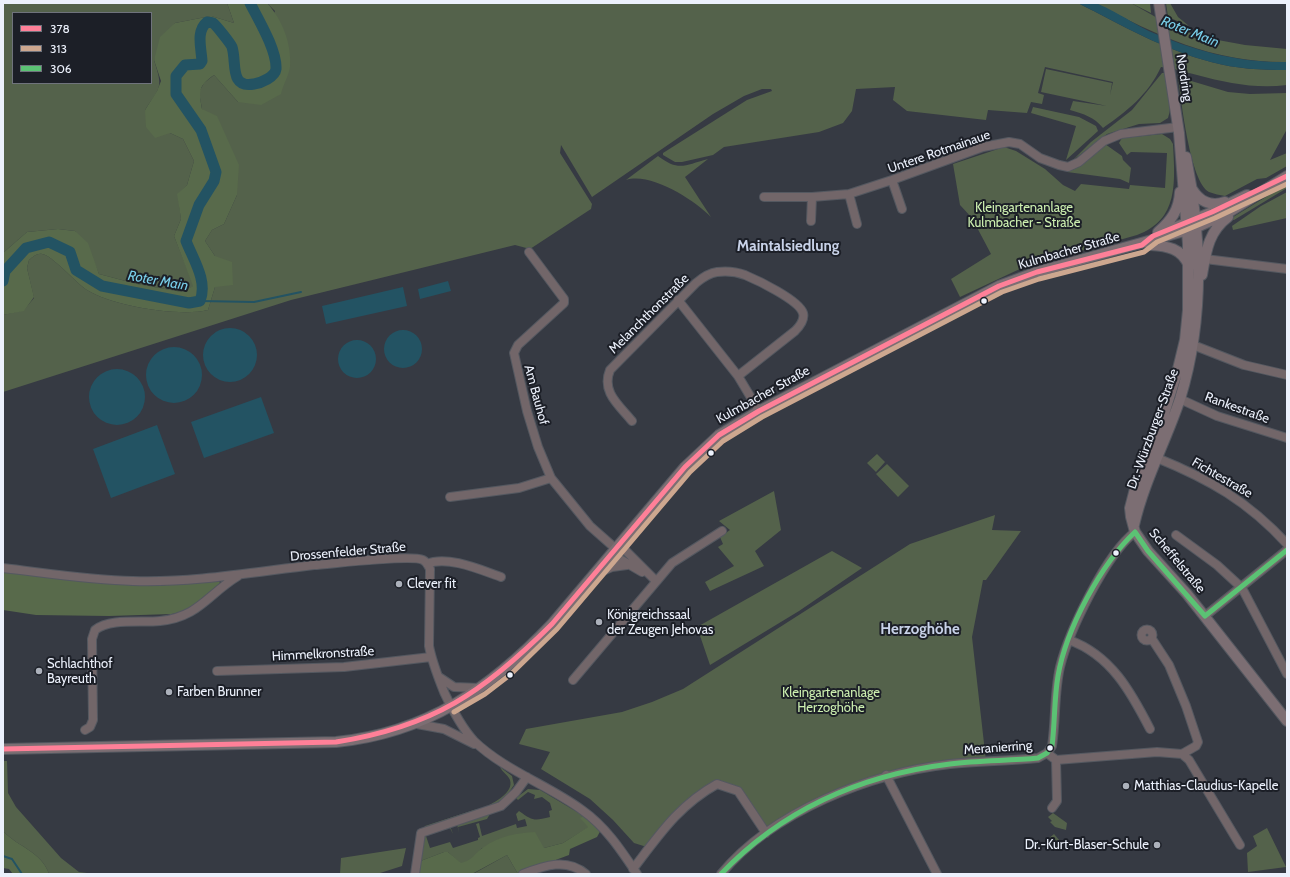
<!DOCTYPE html>
<meta charset="utf-8">
<style>
body{margin:0}
#map{position:relative;width:1290px;height:877px;overflow:hidden;background:#363a43;font-family:Cabin,sans-serif}
canvas{display:block}
.frame{position:absolute;inset:0;border:4px solid #ecf1fc;pointer-events:none}
.legend{position:absolute;left:12px;top:12px;width:140px;height:72px;box-sizing:border-box;background:#1c1f27;border:1px solid #6f737c;margin:0;padding:5px 7px;list-style:none;font-size:12px;color:#ecf1fc}
.legend li{display:flex;align-items:center;gap:8px;height:20px}
.legend b{width:20px;border:1px solid #6f737c}
</style>
<div id="map">
<canvas width="1290" height="877"></canvas>
<div class="frame"></div>
<ul class="legend">
<li><b style="height:5px;background:#ff8098"></b>378</li>
<li><b style="height:5px;background:#cda78f"></b>313</li>
<li><b style="height:5px;background:#5bc274"></b>306</li>
</ul>
</div>
<script>
const g = document.querySelector('canvas').getContext('2d');
g.lineJoin = 'round';
function fillPath(path, color) { g.fillStyle = color; g.fill(path, 'evenodd'); }
function trace(path, color, width, dash) { g.strokeStyle = color; g.lineWidth = width; g.lineCap = dash ? 'butt' : 'round'; g.setLineDash(dash || []); g.stroke(path); }
function label(font, color, halo, rows, align = 'center') {
  g.font = font + ' Cabin,sans-serif'; g.lineWidth = 4; g.setLineDash([]); g.textBaseline = 'middle'; g.strokeStyle = halo; g.fillStyle = color; for (const [text, x, y, turn = 0] of rows) {
    g.save(); g.translate(x, y); g.rotate((+turn || 0) * Math.PI / 180); g.textAlign = isNaN(turn) ? turn : align; if (halo) g.strokeText(text, 0, 0); g.fillText(text, 0, 0); g.restore();
  }
}
fillPath(new Path2D(`
 M3 3H227L234 23 211 16 175 23 154 60C163 88 161 86 145 110L170 133 183 139 194 161 187 185 178 194 181 219 174 236 194 286 182 292 137 284 99 274 93 260 75 231 58 229 27 232 3 253ZM13 13H151V83H13Z
 M267 3H1078C1121 25 1165 50 1211 62 1236 69 1262 70 1287 70V85C1256 89 1227 83 1197 75 1184 72 1175 68 1161 67 1148 95 1127 111 1103 128 1094 117 1084 114 1070 110L1073 101 1107 106 1041 92 1046 69 1112 83 1110 95 1113 82 1045 67 1038 93 1044 95 1042 104 1031 102 1027 113 988 110 986 120 907 111 893 100 895 87 856 89 852 111 843 123 819 132 724 147 713 155 682 162H675L663 155V153L747 100 772 91 771 89H762L744 96 713 114 592 197 561 145 560 153 592 204 591 209 530 249 515 245 291 300 3 392V315L24 310 34 298 27 268 29 260C33 257 37 253 42 254 52 255 76 283 87 290 112 306 179 317 208 310L215 287V256L205 241 212 230 224 224 237 195 202 109 199 92 204 83 214 75 238 102 275 11Z
 M1095 3H1131L1175 28 1207 38 1245 45 1287 49V62C1214 63 1158 36 1095 3Z
 M1166 3H1170L1178 17 1189 26 1168 17Z
 M1162 73H1165C1167 87 1173 105 1168 118L1160 123 1139 124 1107 134 1073 160 1091 142 1132 110Z
 M1178 77 1228 92 1250 94 1287 93V129L1270 160 1287 153V166L1266 178 1257 179 1225 196C1220 195 1214 194 1209 192 1190 182 1181 99 1178 77Z
 M1033 107 1079 117 1096 126 1098 131 1066 160 1076 126 1031 113Z
 M1162 134 1170 139 1173 144C1175 182 1179 220 1137 235L1024 267 960 297 951 279 991 254 972 218 960 205 953 164 1004 147 1016 151 1045 169 1063 185 1075 191 1081 184 1129 189 1130 185 1165 188 1167 153 1131 152 1127 155 1119 143 1122 138Z
 M1105 144 1122 156 1123 160 1131 168 1129 183 1120 179 1067 172 1081 166Z
 M658 156C679 172 685 165 708 159L685 177 711 217C694 200 651 172 626 180Z
 M1287 184V188L1234 220 1230 219Z
 M1287 192V218L1233 230 1232 226 1261 206Z
 M877 454 885 462 876 472 867 463Z
 M887 464 909 486 898 497 876 474Z
 M774 491 781 530 755 551 764 566 710 591 705 582 734 566 718 547 723 544 720 537 730 530 719 521Z
 M995 515 992 530 1021 531 986 580H983L972 637 986 761 870 781 766 833 738 791 717 784 698 794 650 848 634 843 613 820 590 799 541 769 550 752 519 744 526 729 622 712 652 702 683 689 910 544Z
 M832 551 862 568 799 611 710 665 697 627Z
 M3 761H7L8 793 16 807 61 858 79 872 95 874H49C42 852 18 847 3 831Z
 M500 767 512 776 514 785 505 798 488 808 486 807C494 802 514 793 510 780 508 775 502 772 500 767Z
 M528 789 540 790 584 816 581 818 589 827 563 843 544 848H482L472 860 461 864 448 852H444L418 862 423 835 450 826 453 834 450 828 426 836 430 848 450 842 453 848 478 840V838L480 837 476 824 479 823 482 836 516 824 517 828 527 826 525 819 518 821 516 814 519 811C533 821 534 821 550 817L549 811 552 810 550 803 542 797 534 799 535 795 528 792 518 800 516 798Z
 M477 809 476 812 424 828 425 826Z
 M1053 813 1067 823 1066 830 1055 827 1050 822 1052 821 1048 817Z
 M490 814 487 819 458 827 459 833 457 824Z
 M1267 828 1286 867 1248 872 1247 853 1257 846 1253 836Z
 M1054 834 1060 841 1053 847 1047 840Z
 M406 848 402 866 377 874H340L341 858Z
 M507 855 518 874H473Z`), '#54624b');
fillPath(new Path2D(`
 M227 3H267C282 19 292 44 290 67 289 75 283 85 281 94L261 105 238 102 214 75C198 86 199 91 202 109L217 116 239 165 237 195 224 224 212 230 205 241 215 256 232 262 233 285 215 287 208 310C179 317 112 306 87 290 76 283 52 255 42 254 37 253 33 257 29 260L27 268 34 297 24 311 3 315V253L27 232 58 229 75 231 88 243 99 274 137 284 182 292 193 286 174 236 181 219 177 194 187 185 194 161 183 139 170 133 155 138 146 127 145 110 157 91 161 81 154 60 160 37 175 23 211 16 234 23Z
 M1131 3H1150L1151 13Z
 M3 572 157 586 218 579 220 583 188 610 172 614 109 616 36 615 3 610Z
 M587 814 602 828 597 837 570 849 569 855 518 874 507 855 472 874H418V862L444 852H448L461 863C475 859 473 854 484 847 499 836 517 833 535 832L544 848 563 843 588 827 580 818Z
 M3 831C18 847 42 852 49 874H13L9 869 3 868Z`), '#586a4b');
fillPath(new Path2D(`
 M1078 3C1083 3 1089 2 1094 3 1106 5 1137 26 1151 32 1195 51 1239 63 1287 62V70C1262 70 1236 69 1211 62 1165 50 1121 25 1078 3Z
 M448 281 451 291 420 299 418 289Z
 M403 287 407 306 326 324 322 306Z
 M203 355a27 27 0 1 1 54 0a27 27 0 1 1-54 0Z
 M384 349a19 19 0 1 1 38 0a19 19 0 1 1-38 0Z
 M338 359a19 19 0 1 1 38 0a19 19 0 1 1-38 0Z
 M146 375a28 28 0 1 1 56 0a28 28 0 1 1-56 0Z
 M89 397a28 28 0 1 1 56 0a28 28 0 1 1-56 0Z
 M261 397 274 433 204 458 191 422Z
 M157 425 175 474 111 498 93 449Z`), '#235363');
trace(new Path2D(`
 M200 301 254 302 301 292
 M3 856 12 859 22 874`), '#235363', 2);
trace(new Path2D(`
 M3 281 5 271 26 248 49 242 70 252 76 270 102 286 189 303 200 301C208 281 193 259 186 241L199 205 214 181 216 172 201 130 176 94V76L185 65 200 64 202 61C201 47 196 31 207 22 209 22 211 22 213 23 216 25 231 44 232 47 237 62 229 89 254 84 261 83 275 77 276 69 277 50 258 19 250 3`), '#235363', 11);
const minor = new Path2D(`
 M892 180 902 209
 M849 194 857 224
 M764 197H812L849 194 892 180 983 147 1009 142 1020 144 1040 158 1059 165 1068 167 1079 162 1104 141 1121 134 1178 127
 M811 221 812 197
 M529 252 564 299V303L518 345 514 353 527 411 538 447 551 478 590 526 616 549
 M1205 259 1287 269
 M678 300 738 376 759 411
 M1193 345 1244 365 1287 375
 M1180 399 1217 416 1287 438
 M632 421C619 405 601 392 610 370L696 283C702 278 709 273 717 272 725 271 737 272 745 275 757 280 799 300 803 313 805 320 800 326 795 331L738 376
 M1157 458C1209 479 1249 502 1287 544
 M450 497 519 488 551 478
 M1176 535 1217 565 1242 588 1287 674
 M616 549H624L656 581
 M616 549V555L618 558 642 572
 M427 564C447 555 481 570 501 577
 M3 568C46 573 90 580 133 581 193 583 254 572 314 565 331 564 411 554 423 560 427 562 428 565 430 569L429 646C432 662 438 677 444 692 452 709 461 727 474 741 504 770 548 785 582 810 606 827 621 850 637 874
 M596 574 612 567 627 565
 M1205 616 1287 550
 M1141.5 635a5.5 5.5 0 1 1 11 0a5.5 5.5 0 1 1-11 0Z
 M1152 639 1169 665 1186 706 1198 742 1196 746 1182 754
 M1069 640C1111 655 1131 692 1150 729
 M217 671 344 667 431 657
 M439 677 454 687 480 688
 M573 680 672 563 722 531
 M417 724 444 729 474 744
 M85 730 90 727 93 720 92 639 95 630C110 618 141 623 160 621 199 617 208 594 238 576
 M1047 753 1056 760 1157 752 1182 754 1189 760 1240 845
 M1047 753 1052 746C1056 720 1054 693 1060 667 1069 631 1106 554 1135 532
 M886 775 937 874
 M1052 808 1057 801 1056 760
 M633 869C659 835 679 805 717 784L738 791 766 833
 M415 874 421 833 501 806 516 792 527 777
 M523 874C545 865 567 858 586 874
 M721 874C773 811 871 773 950 764 979 761 1008 761 1038 758L1047 753`);
const major = new Path2D(`
 M1159 3 1179 133 1188 244V310L1185 340 1178 369 1163 417 1136 485 1130 508 1131 517 1135 532 1148 551 1187 594 1287 721
 M1192 189C1199 201 1211 207 1225 202
 M1158 232C1171 221 1179 210 1180 192
 M1164 232 1212 212 1247 195
 M1150 245C1167 246 1182 248 1189 266
 M1202 275C1206 252 1208 232 1228 217
 M1134 525C1144 481 1166 441 1180 399 1204 321 1202 237 1186 157
 M3 749 336 742C427 733 491 688 552 624L685 467 719 435 759 411 999 286 1037 272 1195 228 1226 214 1287 176`);
trace(minor, '#545860', 10);
trace(major, '#545860', 12);
trace(minor, '#726669', 8);
trace(major, '#7c6e73', 10);
trace(new Path2D(`
 M3 749 336 742C433 727 484 692 552 624L685 467 719 435 759 411 999 286 1037 272 1142 245 1153 236 1212 212 1287 176`), '#ff8098', 5);
trace(new Path2D(`
 M454 712 485 694 511 674 557 629 690 472 723 441 762 417 1002 292 1039 279 1144 252 1157 242 1215 218 1287 184`), '#cda78f', 5);
trace(new Path2D(`
 M721 874C783 809 861 775 950 764 979 760 1009 761 1038 758L1047 753 1052 746C1055 723 1054 699 1058 676 1066 629 1101 564 1135 532L1148 551 1205 616 1287 550`), '#5bc274', 5);
for (const [x, y, r, color] of [
 [984,301,3.5,"#ecf1fc"],
 [711,453,3.5,"#ecf1fc"],
 [1116,553,3.5,"#ecf1fc"],
 [399,584,4,"#acb1bb"],
 [599,622,4,"#acb1bb"],
 [39,671,4,"#acb1bb"],
 [510,675,3.5,"#ecf1fc"],
 [169,692,4,"#acb1bb"],
 [1050,748,3.5,"#ecf1fc"],
 [1126,786,4,"#acb1bb"],
 [1157,845,4,"#acb1bb"]
]) { const dot = new Path2D(); dot.arc(x, y, r, 0, 2 * Math.PI); g.fillStyle = color; g.fill(dot); trace(dot, '#1c1f27', 1.5); }
label('13px', '#ecf1fc', '#1c1f27', [
 ["Nordring",1184,78,81],
 ["Untere Rotmainaue",939,152,-19],
 ["Kulmbacher Straße",1069,251,-16],
 ["Melanchthonstraße",649,314,-45],
 ["Am Bauhof",536,395,75],
 ["Kulmbacher Straße",763,395,-29],
 ["Rankestraße",1237,408,20],
 ["Dr.-Würzburger-Straße",1153,429,-70],
 ["Fichtestraße",1222,478,30],
 ["Drossenfelder Straße",348,552,-5],
 ["Scheffelstraße",1177,561,50],
 ["Himmelkronstraße",323,654,-3],
 ["Meranierring",998,748,-4]
]);
label('13px', '#cdf0b0', '#1c1f27', [
 ["Kleingartenanlage",1024,208],
 ["Kulmbacher - Straße",1024,223],
 ["Kleingartenanlage",831,693],
 ["Herzoghöhe",831,708]
]);
label('13px', '#ecf1fc', '#1c1f27', [
 ["Clever fit",407,584],
 ["Königreichssaal",607,615],
 ["der Zeugen Jehovas",607,630],
 ["Schlachthof",47,664],
 ["Bayreuth",47,679],
 ["Farben Brunner",177,692],
 ["Matthias-Claudius-Kapelle",1134,786],
 ["Dr.-Kurt-Blaser-Schule",1149,845,"right"]
], 'left');
label('italic 14px', '#79cfea', '#1c1f27', [
 ["Roter Main",1190,32,22],
 ["Roter Main",158,281,10]
]);
label('bold 15px', '#c8d2e8', '#1c1f27', [
 ["Maintalsiedlung",788,247],
 ["Herzoghöhe",920,630]
]);
</script>
